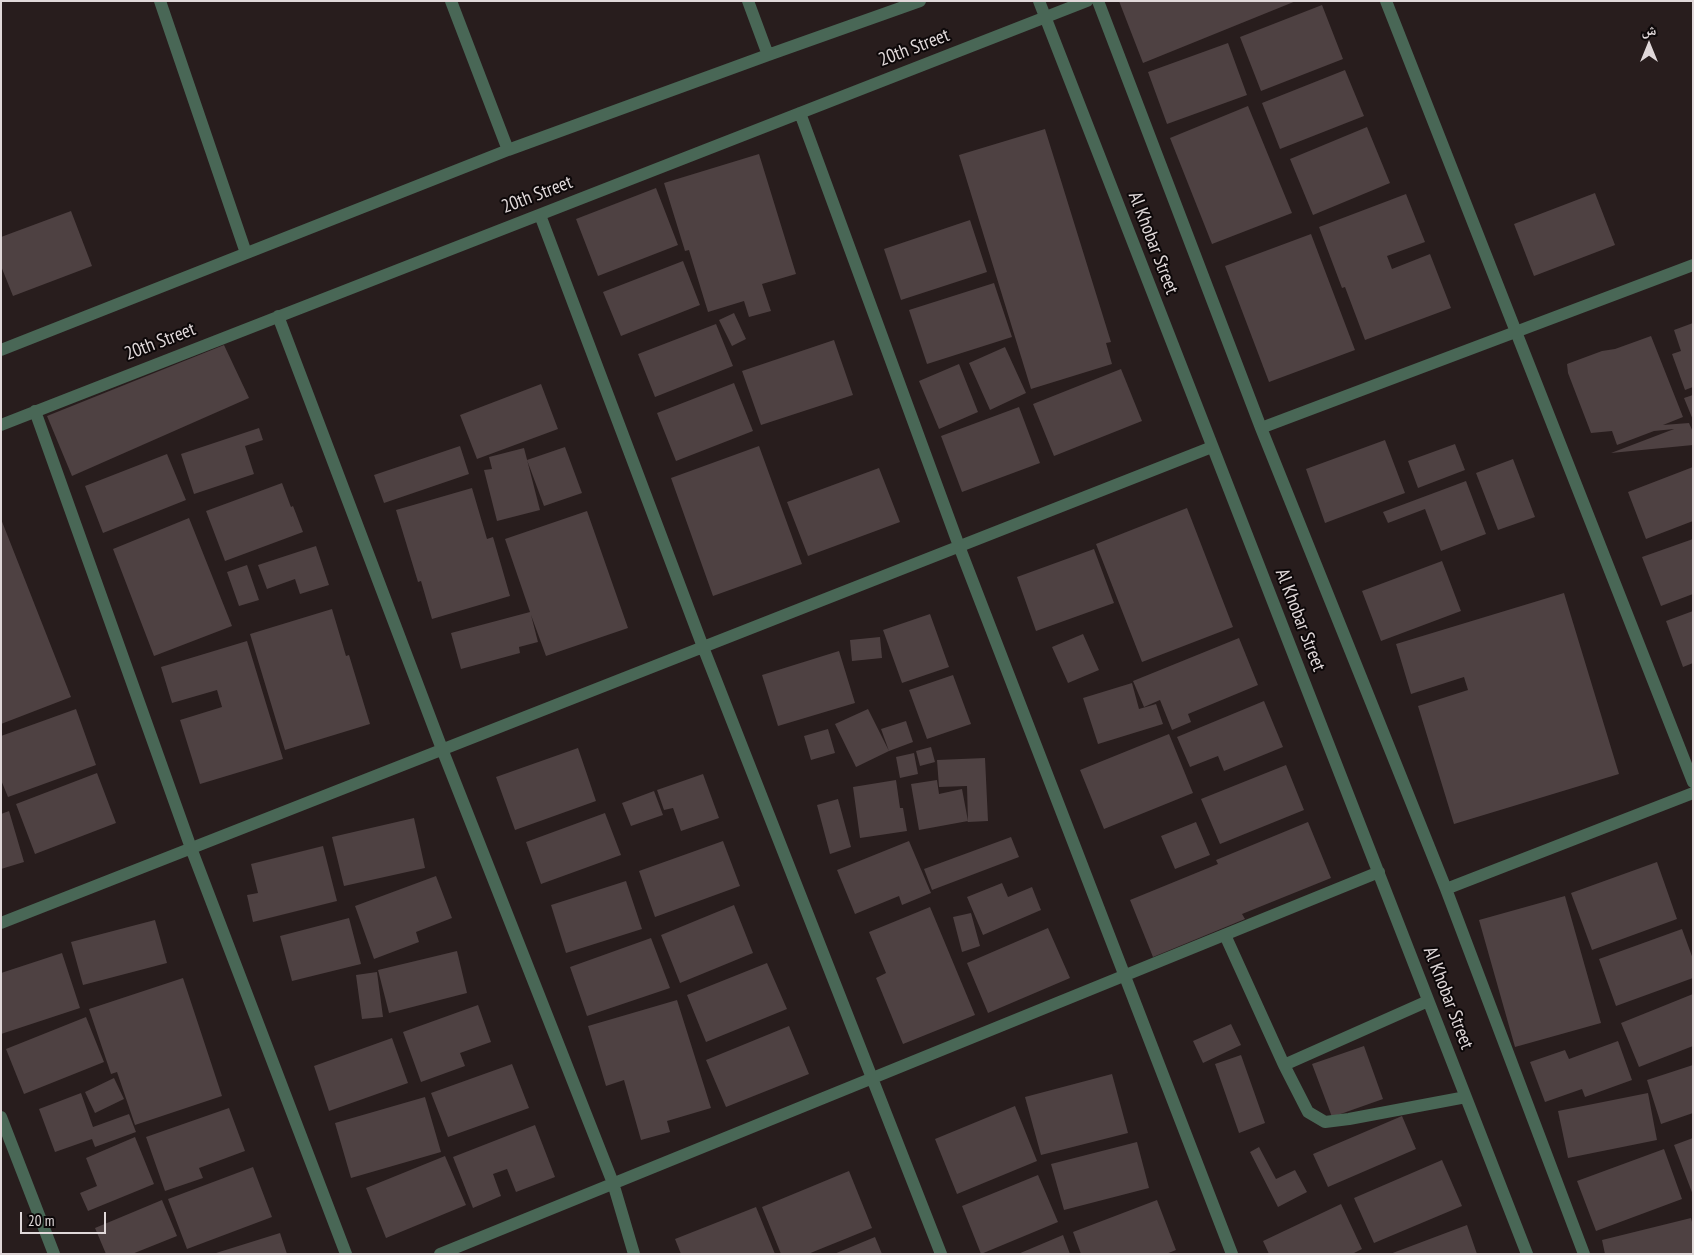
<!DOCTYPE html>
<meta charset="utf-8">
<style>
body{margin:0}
#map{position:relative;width:1694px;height:1255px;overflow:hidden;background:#281d1d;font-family:"PT Sans Narrow","Noto Naskh Arabic",sans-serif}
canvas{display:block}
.frame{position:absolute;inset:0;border:2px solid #e0d8d9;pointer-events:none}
.north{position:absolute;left:1624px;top:20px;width:50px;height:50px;-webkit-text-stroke:4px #0d0809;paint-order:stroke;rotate:0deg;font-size:14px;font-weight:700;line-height:20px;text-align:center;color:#e0d8d9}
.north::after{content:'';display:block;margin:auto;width:18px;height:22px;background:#e0d8d9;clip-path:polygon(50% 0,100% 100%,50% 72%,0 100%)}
.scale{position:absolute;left:20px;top:1212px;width:86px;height:22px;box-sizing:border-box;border:2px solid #e0d8d9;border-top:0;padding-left:6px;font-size:15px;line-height:18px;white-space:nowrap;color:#e0d8d9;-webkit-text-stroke:4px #0d0809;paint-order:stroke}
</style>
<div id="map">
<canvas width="1694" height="1255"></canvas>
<div class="frame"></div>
<div class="north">ش</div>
<div class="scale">20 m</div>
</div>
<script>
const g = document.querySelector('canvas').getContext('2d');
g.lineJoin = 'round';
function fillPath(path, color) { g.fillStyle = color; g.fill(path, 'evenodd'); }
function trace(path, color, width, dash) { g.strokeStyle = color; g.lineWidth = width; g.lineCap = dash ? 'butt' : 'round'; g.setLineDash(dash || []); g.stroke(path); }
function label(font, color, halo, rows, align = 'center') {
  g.font = font + ' "PT Sans Narrow",sans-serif'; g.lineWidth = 4; g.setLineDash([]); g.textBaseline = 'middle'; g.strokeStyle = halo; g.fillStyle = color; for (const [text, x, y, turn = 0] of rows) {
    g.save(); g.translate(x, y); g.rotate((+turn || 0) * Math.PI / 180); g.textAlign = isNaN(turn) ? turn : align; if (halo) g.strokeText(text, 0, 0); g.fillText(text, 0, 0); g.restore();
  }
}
fillPath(new Path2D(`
 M1119 1H1296L1143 63Z
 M1322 5 1343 59 1261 91 1240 37Z
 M1228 43 1247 95 1167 124 1148 72Z
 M1345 70 1364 116 1280 149 1262 103Z
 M1248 106 1292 213 1212 244 1170 138Z
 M1367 127 1390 183 1313 215 1290 159Z
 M1045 129 1111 342 1106 343 1112 364 1031 389 959 155Z
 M759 154 796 274 762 284 771 311 749 317 744 301 708 312 689 250 685 251 664 183Z
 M656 188 678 245 598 276 576 219Z
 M1595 193 1615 245 1534 276 1514 224Z
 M1406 194 1425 242 1387 256 1392 269 1430 254 1451 308 1365 340 1345 287 1342 288 1319 227Z
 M71 211 92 266 13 296 1 266V237Z
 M970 220 987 272 901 300 884 249Z
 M1311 234 1355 350 1269 382 1225 266Z
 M683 261 700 305 621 336 603 292Z
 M994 283 1012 337 927 364 909 310Z
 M734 313 746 339 732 346 719 320Z
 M1693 323V387L1685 390 1672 354 1681 351 1674 330Z
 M716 324 733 366 655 397 638 354Z
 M1651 336 1683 417 1663 425 1689 423 1693 432V445L1611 453 1674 429 1654 431 1617 445 1612 431 1591 433 1568 373 1567 364 1602 351 1615 349Z
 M834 340 853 395 761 425 742 371Z
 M224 345 249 398 72 476 47 416Z
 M1005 347 1026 393 990 410 969 363Z
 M959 364 978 412 939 429 919 381Z
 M1121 369 1142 421 1054 456 1033 404Z
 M734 383 753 431 676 461 657 413Z
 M541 384 558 429 477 459 460 415Z
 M1693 395V420L1684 398Z
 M1019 407 1040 463 962 492 941 436Z
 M259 428 263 440 245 446 254 474 194 494 181 454Z
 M1385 440 1405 493 1325 523 1306 469Z
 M1455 444 1465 470 1418 488 1408 461Z
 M460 446 469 474 384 503 374 475Z
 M759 446 802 564 713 596 671 478Z
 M565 447 582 493 544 506 527 460Z
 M524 448 540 510 497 521 484 470 492 469 489 457Z
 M167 454 186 500 103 533 85 486Z
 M1513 459 1535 517 1498 530 1476 473Z
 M1693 467V521L1646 539 1628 492Z
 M879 468 900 522 808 556 787 502Z
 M1466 481 1486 534 1441 551 1425 509 1388 523 1383 512Z
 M282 483 291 507 293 506 303 532 225 561 206 511Z
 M472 488 487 539 493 537 510 596 432 619 421 581 418 582 396 510Z
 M1187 508 1233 627 1142 662 1096 544Z
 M587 511 628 628 546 656 531 615 538 642 519 647 520 653 461 669 451 633 530 612 505 539Z
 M189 518 232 626 154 656 113 549Z
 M1 519 71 697 1 724Z
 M1693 539V594L1661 606 1642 557Z
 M316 546 329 585 300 594 295 579 267 589 258 565Z
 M1094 549 1114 603 1036 631 1017 577Z
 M1442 561 1461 611 1381 641 1362 591Z
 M247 565 259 600 239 606 227 572Z
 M1564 593 1619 774 1454 824 1418 706 1468 690 1464 677 1411 694 1396 644Z
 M332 609 346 656 349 655 370 724 285 750 250 634Z
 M1693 611V663L1683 667 1666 621Z
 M930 614 949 667 902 683 883 630Z
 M1083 634 1099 670 1068 683 1052 647Z
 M880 637 882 658 852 661 850 640Z
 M1239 638 1258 685 1188 714 1191 722 1172 730 1160 700 1144 707 1133 681Z
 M247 641 283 759 200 784 180 720 222 707 217 690 172 703 161 667Z
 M839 651 855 703 778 726 762 675Z
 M953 675 971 724 927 739 909 690Z
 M1132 683 1139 709 1156 704 1163 724 1098 744 1083 698Z
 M1264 701 1283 747 1224 771 1218 756 1190 767 1177 737Z
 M76 709 96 765 8 797 1 780V736Z
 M868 709 889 751 856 767 835 724Z
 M906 721 913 742 889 751 881 729Z
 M828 729 835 753 811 760 804 736Z
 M1169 734 1193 793 1104 829 1080 770Z
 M931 747 935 762 920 766 916 751Z
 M578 748 596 801 515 830 496 777Z
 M914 753 918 774 900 778 896 757Z
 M985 758 988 821 968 822 967 786 939 787 937 760Z
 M1286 765 1304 810 1220 844 1201 799Z
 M97 773 116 823 35 854 16 804Z
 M703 774 719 818 681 831 673 808 664 810 657 790Z
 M896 780 900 808H903L907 831 860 838 853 787Z
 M937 780 939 794 962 789 968 821 919 830 911 784Z
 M654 791 663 815 631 826 622 803Z
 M838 799 851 847 830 854 817 805Z
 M9 811 24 862 1 869V814Z
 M605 813 621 855 541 884 526 842Z
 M414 818 425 868 344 886 332 837Z
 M1196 822 1210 855 1175 869 1161 836Z
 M1308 822 1331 878 1242 914 1245 919 1153 957 1130 900 1218 864 1216 860Z
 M1011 837 1019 857 932 890 924 869Z
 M723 841 740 886 655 917 639 871Z
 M909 841 931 893 902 905 899 896 855 914 837 870Z
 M323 846 337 901 253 922 247 895 258 893 251 864Z
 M1657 862 1677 919 1592 950 1571 893Z
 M436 876 452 918 416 932 419 942 374 959 355 906Z
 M626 881 642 929 566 953 551 905Z
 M1002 883 1008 897 1032 887 1041 910 983 935 967 897Z
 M1565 896 1601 1023 1515 1047 1479 920Z
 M734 905 753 953 680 983 661 935Z
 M930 907 975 1015 903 1044 876 978 886 973 869 932Z
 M971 913 980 946 962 952 953 917Z
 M349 918 361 964 292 981 280 936Z
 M155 920 167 963 83 985 71 942Z
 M1048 928 1070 978 988 1013 967 963Z
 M1682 929 1693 959V978L1616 1006 1599 959Z
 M651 938 670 988 587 1016 570 967Z
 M457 951 467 993 389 1013 378 970Z
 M62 953 80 1008 1 1034V973Z
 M767 963 787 1009 706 1042 687 995Z
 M377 972 383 1017 362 1019 356 975Z
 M183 978 222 1096 135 1125 117 1072 111 1074 89 1009Z
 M1693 994V1046L1639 1067 1621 1023Z
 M677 1000 711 1108 667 1121 670 1132 641 1140 624 1080 606 1086 588 1026Z
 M478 1005 491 1042 460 1053 465 1066 421 1082 403 1032Z
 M86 1017 104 1062 24 1094 6 1049Z
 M1231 1024 1241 1045 1203 1063 1193 1041Z
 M789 1026 809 1074 726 1107 706 1060Z
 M392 1038 408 1083 329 1111 314 1066Z
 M1618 1041 1632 1080 1585 1097 1582 1089 1545 1102 1530 1062 1565 1050 1569 1059Z
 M1364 1046 1383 1099 1332 1117 1312 1064Z
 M1241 1055 1265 1123 1239 1133 1215 1064Z
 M512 1064 529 1108 448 1137 431 1093Z
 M1693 1065V1113L1661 1124 1647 1080Z
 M1112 1074 1128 1133 1041 1155 1025 1097Z
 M114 1078 124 1099 95 1113 85 1092Z
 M81 1093 93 1127 129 1114 136 1132 95 1147 92 1139 55 1152 39 1109Z
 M1648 1093 1657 1140 1568 1158 1558 1111Z
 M425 1097 441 1152 351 1178 335 1123Z
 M1015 1106 1037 1161 957 1194 935 1139Z
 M229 1108 245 1151 199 1168 203 1178 165 1191 146 1137Z
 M1402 1116 1416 1149 1328 1187 1313 1154Z
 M535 1125 555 1177 516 1192 507 1169 493 1174 501 1196 473 1208 453 1157Z
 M135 1137 154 1184 88 1211 80 1193 97 1186 86 1158Z
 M1693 1138V1195L1674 1145Z
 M1137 1142 1149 1188 1064 1210 1051 1164Z
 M1259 1147 1276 1179 1295 1170 1307 1192 1278 1207 1250 1152Z
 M1664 1149 1682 1199 1596 1231 1577 1181Z
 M445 1156 466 1205 386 1238 366 1188Z
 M1442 1160 1462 1206 1374 1243 1354 1198Z
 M253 1167 272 1217 187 1249 168 1199Z
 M849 1171 872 1228 808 1254H781L762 1207Z
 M1038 1175 1058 1222 981 1254 962 1206Z
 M162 1200 177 1236 132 1254H106L95 1228Z
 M1157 1200 1176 1250 1166 1254H1081L1073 1232Z
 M1341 1204 1362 1249 1352 1254H1269L1263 1241Z
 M756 1207 775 1254H681L675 1239Z
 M1691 1218 1693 1226V1254H1605L1602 1240Z
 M1467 1225 1477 1254H1390Z
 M280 1233 287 1254H216V1253Z
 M1063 1235 1070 1254H1018Z
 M875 1237 882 1254H834Z`), '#4e4142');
trace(new Path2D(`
 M160 1 246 253
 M451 1 508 150
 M748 1 768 55
 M1039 1 1527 1254
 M1098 1 1261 428 1446 889 1584 1254
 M1386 1 1693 782
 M800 113 959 546 1232 1254
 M540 215 703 647 941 1254
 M278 316 442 749 613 1183 634 1254
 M1 350 508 150 768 55 920 1
 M35 411 191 848 346 1254
 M1 425 1087 1
 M1261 428 1693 265
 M1446 889 1693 793
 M1 923 1212 447
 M1225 935 1284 1065 1308 1112 1325 1122 1349 1119 1466 1097
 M1284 1065 1428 1001
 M1 1117 54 1254
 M440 1254 1379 872`), '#496756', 12);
label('19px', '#e0d8d9', '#0d0809', [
 ["20th Street",914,48,-21],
 ["20th Street",537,195,-21],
 ["Al Khobar Street",1153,243,69],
 ["20th Street",160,342,-21],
 ["Al Khobar Street",1300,620,69],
 ["Al Khobar Street",1448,998,69]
]);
</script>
